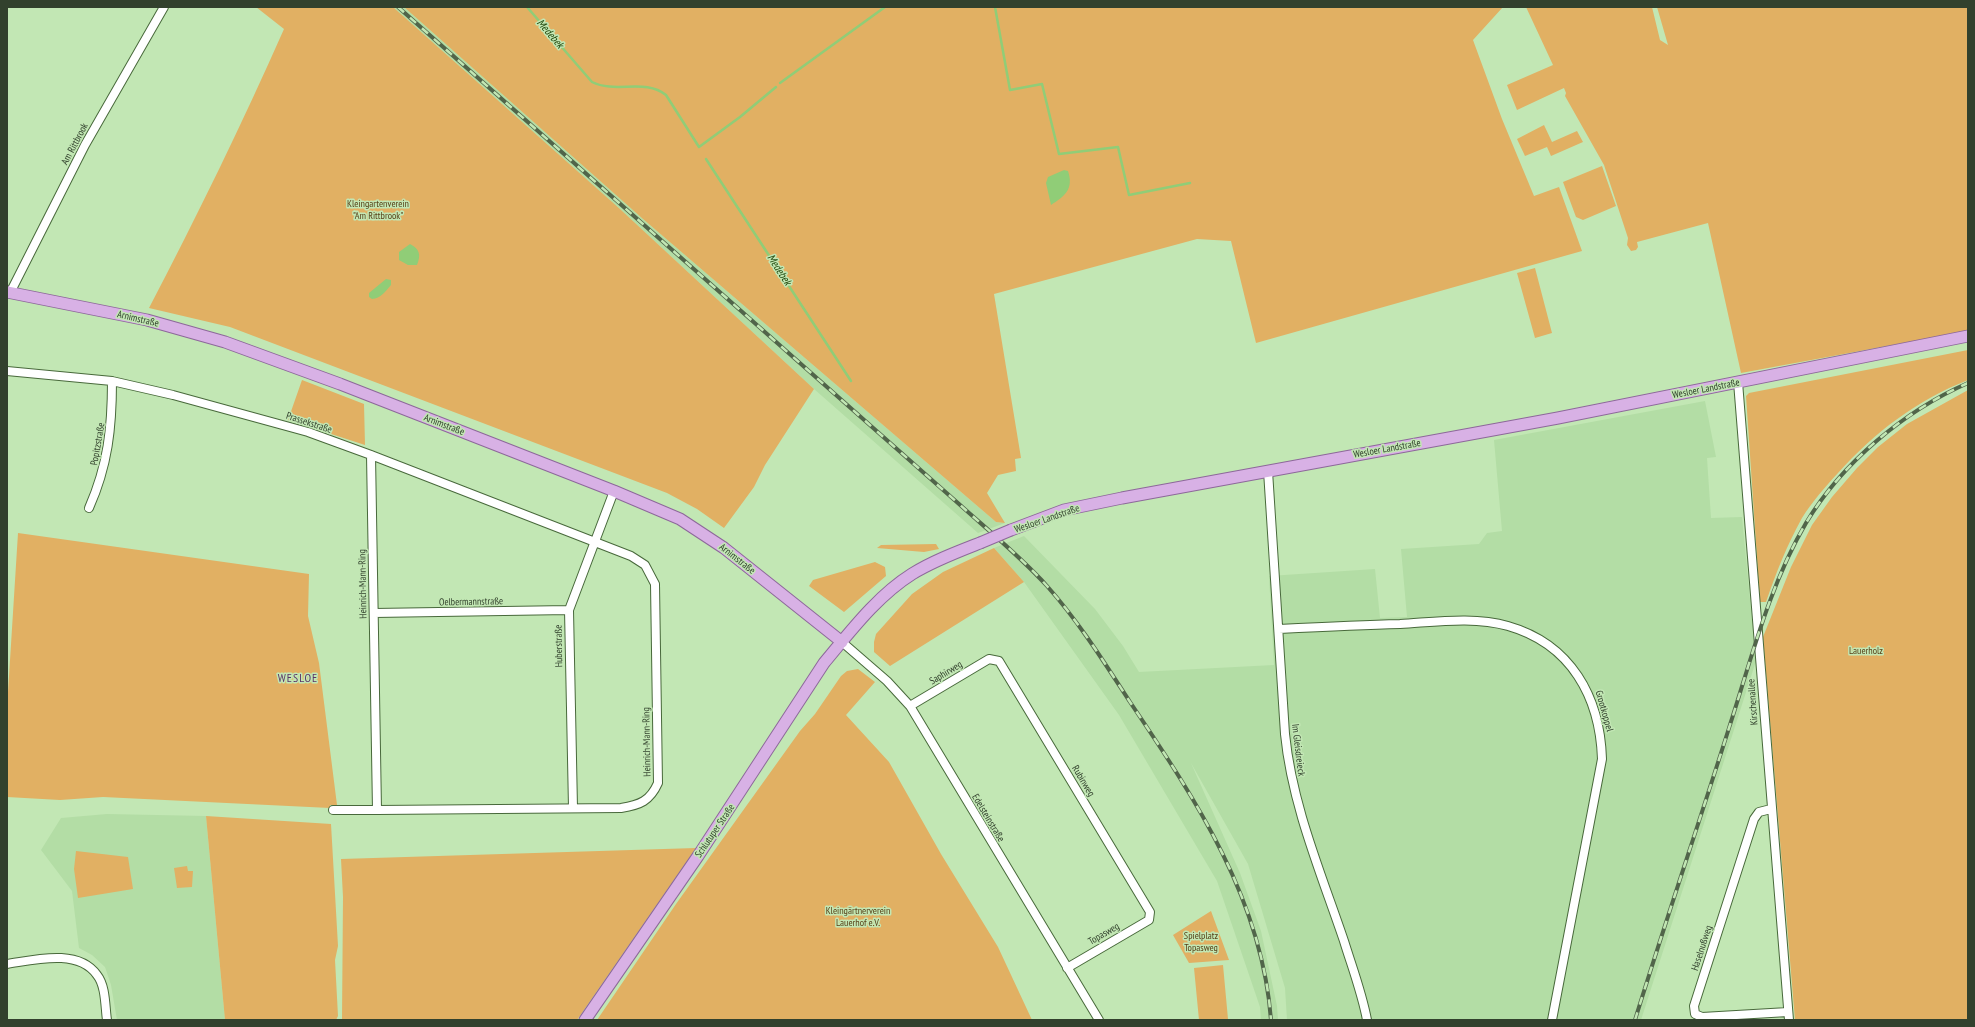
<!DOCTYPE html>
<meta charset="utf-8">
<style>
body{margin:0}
#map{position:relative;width:1975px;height:1027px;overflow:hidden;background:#c2e7b4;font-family:"PT Sans Narrow",sans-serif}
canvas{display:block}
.frame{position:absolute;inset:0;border:8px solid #32412d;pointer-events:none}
</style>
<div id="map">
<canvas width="1975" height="1027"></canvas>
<div class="frame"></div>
</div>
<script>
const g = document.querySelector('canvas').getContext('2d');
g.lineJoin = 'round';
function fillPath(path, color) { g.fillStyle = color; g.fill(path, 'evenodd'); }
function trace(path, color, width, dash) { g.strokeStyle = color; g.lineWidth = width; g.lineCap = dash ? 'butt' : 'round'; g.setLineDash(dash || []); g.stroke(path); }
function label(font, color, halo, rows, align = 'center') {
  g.font = font + ' "PT Sans Narrow",sans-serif'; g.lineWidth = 3; g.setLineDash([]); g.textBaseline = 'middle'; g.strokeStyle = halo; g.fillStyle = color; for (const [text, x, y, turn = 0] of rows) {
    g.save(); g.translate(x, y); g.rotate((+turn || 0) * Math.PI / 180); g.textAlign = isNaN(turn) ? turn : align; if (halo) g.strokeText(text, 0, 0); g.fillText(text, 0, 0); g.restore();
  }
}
fillPath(new Path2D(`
 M393 7H404L643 219 996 522 1005 523 978 533 814 389 620 209Z
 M1705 401 1716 457 1707 458 1711 518 1742 517 1756 661 1641 1020H1287L1285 988 1248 864 1191 763 1240 873 1261 931 1277 1006 1278 1020H1261L1260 1007 1217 881 1119 715 1024 582 994 548 1024 536 1095 609 1123 646 1139 672 1274 665 1269 576 1375 569 1380 618 1407 617 1401 549 1479 544 1487 533 1502 531 1494 440Z
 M107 814 206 816 225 1020H117L111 985 105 967 92 955 79 948 72 891 41 850 61 818Z`), '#b3dda5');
fillPath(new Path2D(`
 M256 7H393L620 209 814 389 765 465 754 487 724 528 697 509 667 493 230 327 149 308C197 216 242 124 284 29Z
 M404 7H1503L1473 40 1502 119 1534 196 1559 187 1582 251 1256 343 1231 241 1197 239 994 294 1021 458 1015 459 1016 471 998 475 987 493 1005 523 996 522 643 219Z
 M1526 7H1652L1660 40 1668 45 1657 7H1968V331L1741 373 1708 223 1637 242 1638 247 1636 250 1631 251 1627 245 1628 238 1604 165 1565 96 1566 93 1564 88 1517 110 1507 85 1553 65Z
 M1544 125 1552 142 1577 131 1583 142 1551 156 1547 147 1525 156 1517 139Z
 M1602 166 1616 206 1583 220 1576 217 1563 182Z
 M1535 268 1552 333 1535 338 1517 273Z
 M1968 350V380C1917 400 1875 432 1838 473 1825 487 1812 502 1802 518 1787 545 1776 573 1766 602H1760L1746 396 1749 393Z
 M302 380 364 404 365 445 288 420Z
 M1968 390V1020H1795L1763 637 1791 567 1812 525 1832 497 1857 468 1878 447 1907 424Z
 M18 533 309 574 308 616 319 663 337 805H330V808L103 797 60 800 7 797V708Z
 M936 544 939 549 924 552 877 548 881 545Z
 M994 548 1024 582 890 666 874 652V642L876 634 912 594 943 572Z
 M875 562 885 567 886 576 844 612 809 586 813 580Z
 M858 669 875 682 846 715 889 762 941 854 998 947 1032 1020H597L676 904 800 731 815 714 841 676 847 671Z
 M206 816 331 824 338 946 335 960 338 1016 336 1020H225Z
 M696 848 577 1020H338L342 1019 343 897 341 859Z
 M76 851 128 857 133 889 78 898 74 869Z
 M187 866 188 871H193L192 887 177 888 174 868Z
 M1211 911 1229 960 1189 963 1173 935Z
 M1223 965 1228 1019 1199 1020 1194 968Z`), '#e1b063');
fillPath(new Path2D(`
 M1064 170 1068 171C1074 189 1065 196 1051 205L1046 183 1048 177Z
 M410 244C420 249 421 255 417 265H408L399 260V252Z
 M386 279 391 280V285C385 292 381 298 372 299L369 297V293Z`), '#90cd77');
trace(new Path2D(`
 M527 7 592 82C616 94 645 78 666 95L699 147 740 117 776 87
 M995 7 1010 90 1042 84 1059 154 1118 147 1129 195 1190 183
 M780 83 885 7
 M706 159 851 381`), '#90cd77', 2.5);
const minor = new Path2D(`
 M10 293 85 145 164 7
 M7 371 112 381 173 395 308 432 371 455 631 556 645 565 655 584 658 783C650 801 640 805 621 808L377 810 371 455
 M1738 382 1789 1020
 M1268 471 1285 734C1292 805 1321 873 1344 941 1352 967 1362 993 1367 1020
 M89 508C108 465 112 428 112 381
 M374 613 569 610
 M1279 629C1319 627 1359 625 1400 624 1435 622 1474 616 1508 626 1571 644 1600 697 1602 759L1552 1020
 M842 642 887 681 910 706 1099 1020
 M910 706 989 659 999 661 1150 912 1149 920 1067 968
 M573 808 569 610 614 491
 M1771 809 1759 812 1754 819 1694 1006 1695 1014 1702 1017 1788 1012
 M333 810H377
 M7 964C34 960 78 948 97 975 106 986 105 1007 107 1020`);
const major = new Path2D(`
 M7 292 147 320 225 342 340 384 614 491 680 519 724 548 842 642
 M1011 530 1064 510 1122 498 1558 418 1968 336
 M585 1020 698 856 824 663C850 632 877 596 912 574 933 561 957 552 980 543`);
trace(minor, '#48693b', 10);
trace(major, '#8d689a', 13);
trace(minor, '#fff', 8);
trace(major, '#d8b1e5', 11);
const rail = new Path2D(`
 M398 7 959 504C989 531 1021 557 1047 586 1079 622 1104 662 1130 702 1196 800 1262 899 1271 1020
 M1635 1020C1665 923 1698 826 1729 728 1751 660 1769 586 1806 523 1842 463 1904 411 1968 383`);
trace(rail, '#51654a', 4);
trace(rail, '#c2e7b4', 2.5, [8]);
const majorBridge = new Path2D(`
 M980 543 1011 530`);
trace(majorBridge, '#8d689a', 13, []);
trace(majorBridge, '#d8b1e5', 11);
label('10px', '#32412d', '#c2e7b4', [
 ["Am Rittbrook",75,144,-62],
 ["Arnimstraße",138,319,13],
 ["Wesloer Landstraße",1706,389,-11],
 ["Prassekstraße",309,423,18],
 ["Arnimstraße",444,425,21],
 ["Popitzstraße",98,444,-80],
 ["Wesloer Landstraße",1387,449,-10],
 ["Wesloer Landstraße",1047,519,-19],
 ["Arnimstraße",737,559,38],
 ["Heinrich-Mann-Ring",363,584,-91],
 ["Oelbermannstraße",471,602,-1],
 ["Huberstraße",559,646,-91],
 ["Saphirweg",946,673,-31],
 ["Kirschenallee",1753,702,-94],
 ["Grootkoppel",1604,711,74],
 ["Heinrich-Mann-Ring",647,742,-91],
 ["Im Gleisdreieck",1298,750,83],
 ["Rubinweg",1083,781,59],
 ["Edelsteinstraße",988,818,59],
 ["Schlutuper Straße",715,831,-56],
 ["Topasweg",1104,934,-30],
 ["Haselnußweg",1702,948,-72]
]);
label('10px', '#584018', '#c2e7b4', [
 ["Kleingartenverein",378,204],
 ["\"Am Rittbrook\"",378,216],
 ["Lauerholz",1866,651],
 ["Kleingärtnerverein",858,911],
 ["Lauerhof e.V.",858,923],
 ["Spielplatz",1201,936],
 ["Topasweg",1201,948]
]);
label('italic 11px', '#21480d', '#c2e7b4', [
 ["Medebek",550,34,49],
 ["Medebek",779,270,57]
]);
g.letterSpacing = '1px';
label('12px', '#5b3268', '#c2e7b4', [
 ["WESLOE",298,679]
]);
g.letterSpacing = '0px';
</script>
